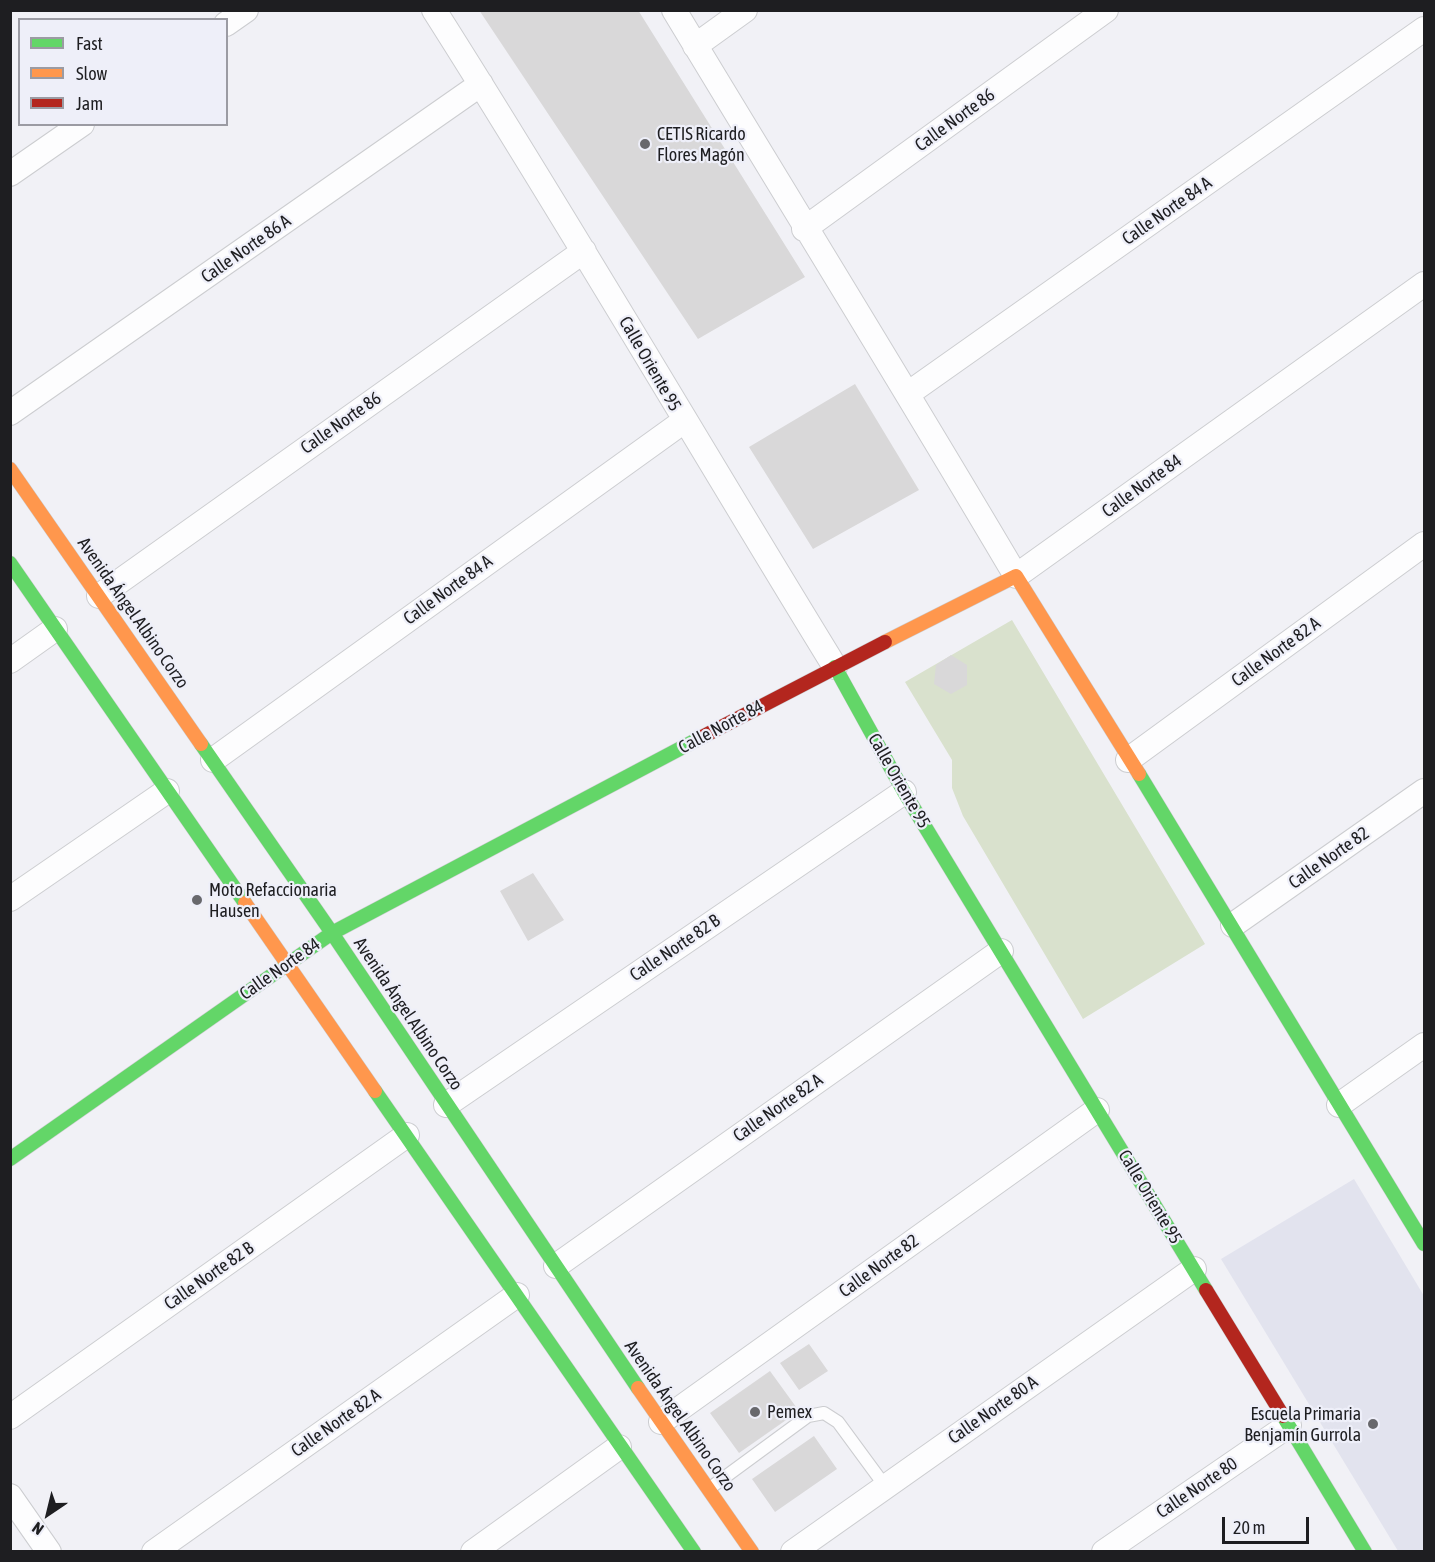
<!DOCTYPE html>
<meta charset="utf-8">
<style>
body{margin:0}
#map{position:relative;width:1435px;height:1562px;overflow:hidden;background:#f1f1f6;font-family:"Asap Condensed",sans-serif}
canvas{display:block}
.frame{position:absolute;inset:0;border:12px solid #1e1e21;pointer-events:none}
.legend{position:absolute;left:18px;top:18px;width:210px;height:108px;box-sizing:border-box;background:#eeeff9;border:2px solid #9b9ba3;margin:0;padding:8px 10px;list-style:none;font-size:18px;color:#1e1e21}
.legend li{display:flex;align-items:center;gap:12px;height:30px}
.legend b{width:30px;border:2px solid #9b9ba3}
.north{position:absolute;left:18px;top:1484px;width:60px;height:60px;-webkit-text-stroke:4px #eeeff9;paint-order:stroke;rotate:215deg;font-size:16px;font-weight:700;line-height:24px;text-align:center;color:#1e1e21}
.north::after{content:'';display:block;margin:auto;width:21px;height:27px;background:#1e1e21;clip-path:polygon(50% 0,100% 100%,50% 72%,0 100%)}
.scale{position:absolute;left:1222px;top:1517px;width:87px;height:27px;box-sizing:border-box;border:3px solid #1e1e21;border-top:0;padding-left:8px;font-size:18px;line-height:21px;white-space:nowrap;color:#1e1e21;-webkit-text-stroke:4px #eeeff9;paint-order:stroke}
</style>
<div id="map">
<canvas width="1435" height="1562"></canvas>
<div class="frame"></div>
<ul class="legend">
<li><b style="height:8px;background:#63d668"></b>Fast</li>
<li><b style="height:8px;background:#ff974d"></b>Slow</li>
<li><b style="height:8px;background:#b3261e"></b>Jam</li>
</ul>
<div class="north">N</div>
<div class="scale">20 m</div>
</div>
<script>
const g = document.querySelector('canvas').getContext('2d');
g.lineJoin = 'round';
function fillPath(path, color) { g.fillStyle = color; g.fill(path, 'evenodd'); }
function trace(path, color, width, dash) { g.strokeStyle = color; g.lineWidth = width; g.lineCap = dash ? 'butt' : 'round'; g.setLineDash(dash || []); g.stroke(path); }
function label(font, color, halo, rows, align = 'center') {
  g.font = font + ' "Asap Condensed",sans-serif'; g.lineWidth = 4.5; g.setLineDash([]); g.textBaseline = 'middle'; g.strokeStyle = halo; g.fillStyle = color; for (const [text, x, y, turn = 0] of rows) {
    g.save(); g.translate(x, y); g.rotate((+turn || 0) * Math.PI / 180); g.textAlign = isNaN(turn) ? turn : align; if (halo) g.strokeText(text, 0, 0); g.fillText(text, 0, 0); g.restore();
  }
}
fillPath(new Path2D(`
 M1354 1179 1424 1296V1551H1398L1221 1259Z`), '#e2e3ee');
fillPath(new Path2D(`
 M1012 620 1205 944 1083 1019 963 816 952 788V760L905 682Z`), '#d9e1cd');
fillPath(new Path2D(`
 M479 10H638L805 277 698 339Z
 M855 384 919 490 813 549 749 447Z
 M951 655 967 665V685L951 694 934 684 936 665Z
 M533 873 564 920 528 941 500 891Z
 M809 1344 828 1371 799 1390 780 1363Z
 M770 1371 799 1411 739 1453 710 1413Z
 M814 1436 837 1469 775 1512 752 1479Z`), '#d9d8d9');
const lane = new Path2D(`
 M710 1488 808 1416 824 1413 838 1422 885 1486`);
const street = new Path2D(`
 M434 10C572 227 701 449 835 667
 M674 10C788 199 904 386 1016 576L1424 284
 M226 24 246 10
 M695 46 745 10
 M10 174 82 124
 M804 229 1106 10
 M909 393 1424 29
 M10 413 481 84
 M99 596 584 251
 M10 661 55 629
 M213 760 684 421
 M1128 760 1424 544
 M10 899 167 791
 M1233 925 1424 791
 M446 1105 904 792
 M1339 1105 1424 1045
 M556 1266 1001 951
 M10 1417 407 1135
 M661 1422 1097 1110
 M10 1496 49 1552
 M154 1552 517 1295
 M473 1552 619 1447
 M793 1552 1194 1269
 M1104 1552 1289 1425`);
const fast = new Path2D(`
 M10 563 245 903
 M835 667 904 792 1206 1290
 M201 744 332 933 638 1388
 M1139 774 1424 1244
 M375 1091 694 1552
 M10 1159 332 933 702 737
 M1283 1416 1365 1552`);
const slow = new Path2D(`
 M10 469 201 744
 M885 642 1016 576 1139 774
 M245 903 375 1091
 M638 1388 752 1552`);
const jam = new Path2D(`
 M702 737 885 642
 M1206 1290 1283 1416`);
trace(lane, '#cccdd0', 14);
trace(street, '#cccdd0', 26);
trace(fast, '#cccdd0', 15);
trace(slow, '#cccdd0', 15);
trace(jam, '#cccdd0', 15);
trace(lane, '#fdfdfe', 12);
trace(street, '#fdfdfe', 24);
trace(fast, '#63d668', 14);
trace(slow, '#ff974d', 14);
trace(jam, '#b3261e', 14);
for (const [x, y, r, color] of [
 [645,144,6,"#68686c"],
 [197,900,6,"#68686c"],
 [755,1412,6,"#68686c"],
 [1373,1424,6,"#68686c"]
]) { const dot = new Path2D(); dot.arc(x, y, r, 0, 2 * Math.PI); g.fillStyle = color; g.fill(dot); trace(dot, '#eeeff9', 2); }
label('18px', '#1e1e21', '#eeeff9', [
 ["Calle Norte 86",955,120,-36],
 ["Calle Norte 84 A",1167,211,-35],
 ["Calle Norte 86 A",246,249,-35],
 ["Calle Oriente 95",650,364,60],
 ["Calle Norte 86",341,423,-35],
 ["Calle Norte 84",1142,486,-36],
 ["Calle Norte 84 A",448,590,-36],
 ["Avenida Ángel Albino Corzo",133,613,55],
 ["Calle Norte 82 A",1276,652,-36],
 ["Calle Norte 84",721,727,-28],
 ["Calle Oriente 95",899,781,60],
 ["Calle Norte 82",1329,858,-35],
 ["Calle Norte 82 B",675,948,-34],
 ["Calle Norte 84",280,969,-35],
 ["Avenida Ángel Albino Corzo",408,1014,56],
 ["Calle Norte 82 A",778,1108,-35],
 ["Calle Oriente 95",1150,1197,59],
 ["Calle Norte 82",879,1266,-36],
 ["Calle Norte 82 B",209,1276,-35],
 ["Calle Norte 80 A",993,1410,-35],
 ["Avenida Ángel Albino Corzo",680,1416,55],
 ["Calle Norte 82 A",336,1423,-35],
 ["Calle Norte 80",1197,1488,-34]
]);
label('18px', '#1e1e21', '#eeeff9', [
 ["CETIS Ricardo",657,134],
 ["Flores Magón",657,155],
 ["Moto Refaccionaria",209,890],
 ["Hausen",209,911],
 ["Pemex",767,1412],
 ["Escuela Primaria",1361,1414,"right"],
 ["Benjamín Gurrola",1361,1435,"right"]
], 'left');
</script>
